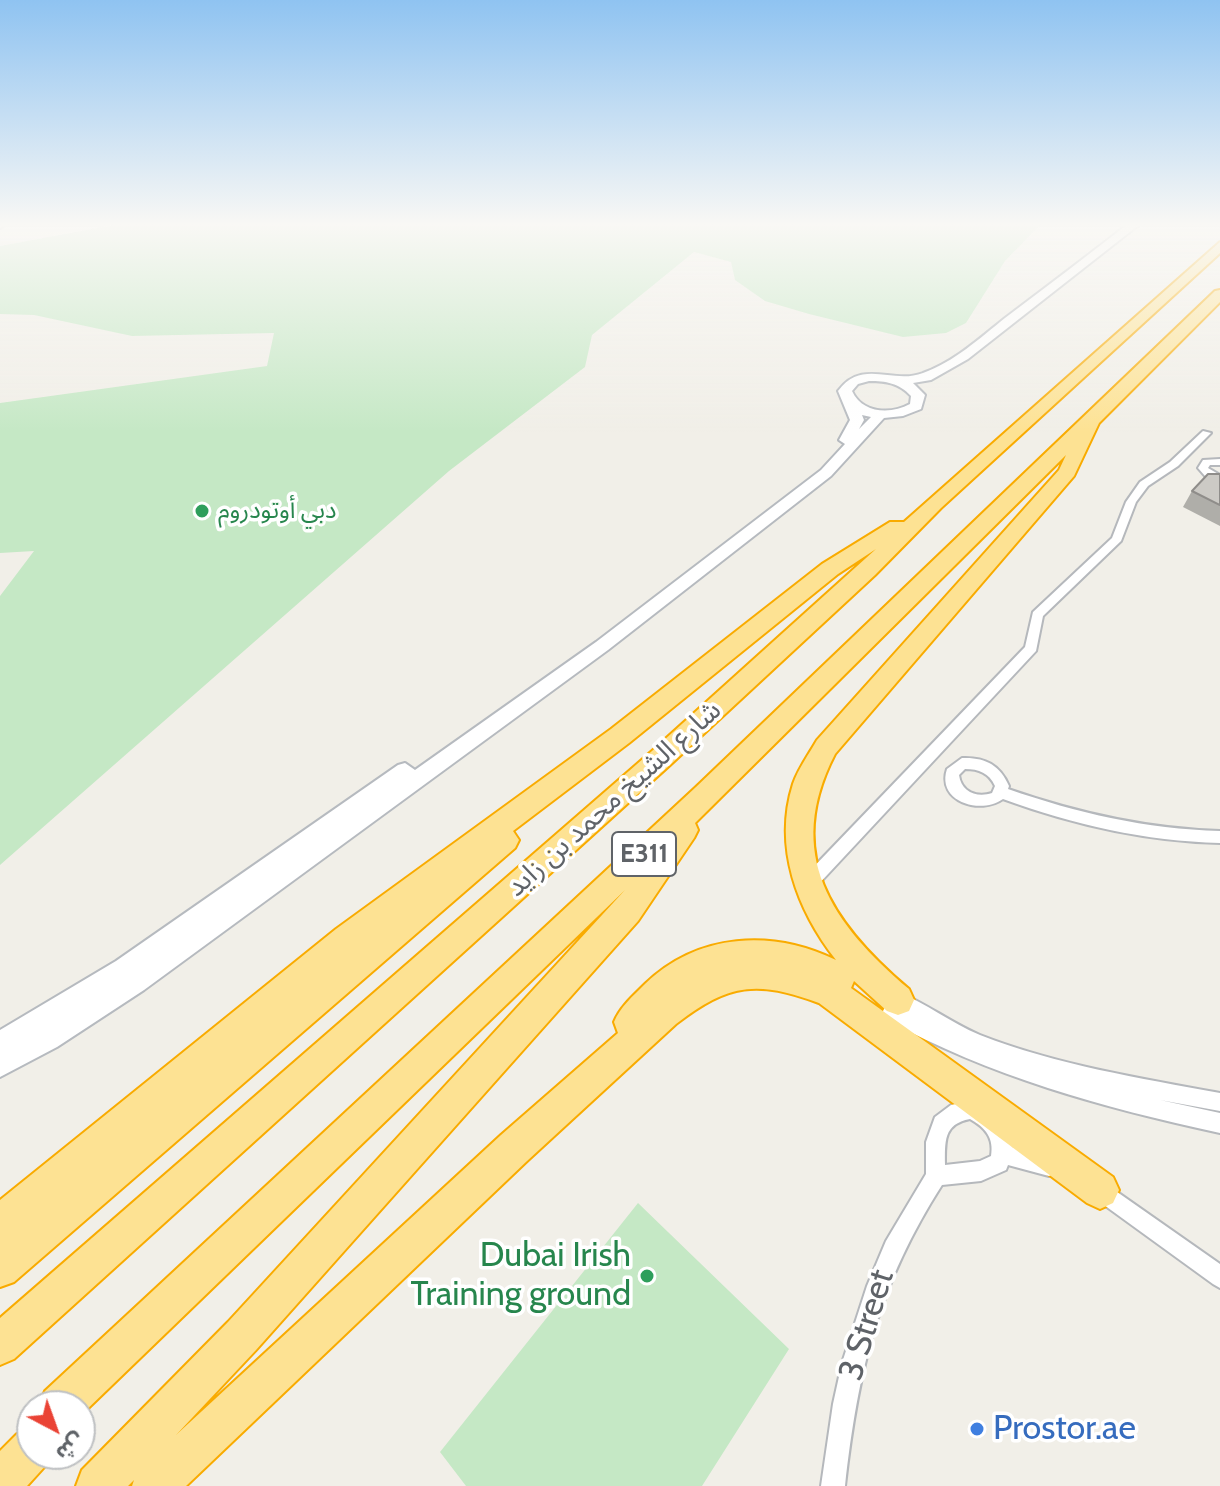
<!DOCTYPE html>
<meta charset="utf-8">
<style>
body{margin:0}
#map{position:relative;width:1220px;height:1486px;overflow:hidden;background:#f1efe8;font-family:Cabin,"Noto Sans Arabic",sans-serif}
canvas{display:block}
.north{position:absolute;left:16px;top:1390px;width:80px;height:80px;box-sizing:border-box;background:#fff;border:2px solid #bfc1c3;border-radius:50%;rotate:139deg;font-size:22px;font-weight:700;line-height:32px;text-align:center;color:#5f6368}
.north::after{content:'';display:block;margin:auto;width:28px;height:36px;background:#ea4335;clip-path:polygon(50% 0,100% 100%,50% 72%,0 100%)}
</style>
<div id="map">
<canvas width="1220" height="1486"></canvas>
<div class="north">ش</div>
</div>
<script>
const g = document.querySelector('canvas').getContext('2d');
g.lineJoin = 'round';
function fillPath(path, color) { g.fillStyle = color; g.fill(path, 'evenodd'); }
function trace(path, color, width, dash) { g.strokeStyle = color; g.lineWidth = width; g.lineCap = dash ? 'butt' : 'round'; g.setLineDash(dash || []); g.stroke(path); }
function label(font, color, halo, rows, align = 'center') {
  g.font = font + ' Cabin,"Noto Sans Arabic",sans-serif'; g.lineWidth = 7; g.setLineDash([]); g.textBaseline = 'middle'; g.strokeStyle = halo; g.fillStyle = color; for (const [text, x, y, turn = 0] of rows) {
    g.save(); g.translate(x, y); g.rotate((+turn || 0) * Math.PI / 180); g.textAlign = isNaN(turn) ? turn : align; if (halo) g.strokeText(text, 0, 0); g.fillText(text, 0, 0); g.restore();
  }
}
fillPath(new Path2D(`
 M119 224H1041L1005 261 966 323 946 333 903 337 809 314 765 301 735 280 731 262 694 252 592 335 585 367 449 471 0 865V596L34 551 0 553V403L267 366 274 333 132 336 34 315 0 314V246Z
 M638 1203 789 1349 702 1486H466L440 1452Z`), '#c5e8c5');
const street = new Path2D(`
 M1203 431 1211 433 1178 466 1148 486 1136 502 1121 541 1043 616 1036 651 815 888 809 890 803 888 801 883 803 878 1025 647 1033 612 1112 538 1126 502 1140 482 1170 462Z
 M1220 459V465H1210L1208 468 1220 475V482L1205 476 1198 468 1203 460Z
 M962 758C985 757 1000 765 1009 786L1008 789C1077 813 1146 829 1220 831V843C1145 841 1074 825 1003 799 981 815 936 802 947 769ZM965 769C979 769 989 773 995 786L992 793C977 798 961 792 959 775Z
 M898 992C926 1003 951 1023 980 1035 1057 1065 1139 1078 1220 1093V1111L1160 1100 1220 1113V1133C1101 1107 992 1077 885 1019L882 1013 885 1007 891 1005 889 1000 892 994Z
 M970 1101C993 1110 1008 1121 1012 1147L1056 1159 1059 1166 1056 1173 1049 1176 1008 1165 1006 1170 981 1181 942 1185C878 1285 858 1370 845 1486H821L833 1404 842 1363 867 1286 886 1241 926 1174V1142L935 1117 951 1105ZM970 1119C986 1128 994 1138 991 1156L980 1161 945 1165C945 1142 943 1124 970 1119Z
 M1100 1180 1220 1264V1288L1213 1284 1093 1197 1090 1190 1093 1183Z`);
const secondary = new Path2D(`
 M0 224H7L0 228Z
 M1128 224H1140L968 359 931 380 913 383 925 395 921 409 903 416 884 418 831 476 608 650 144 990 57 1047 0 1077V1030L116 961 398 765 405 763 415 770 596 642 821 470 845 444 839 440 850 420 838 391C863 358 892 385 923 373 954 362 980 338 1005 318 1046 287 1087 256 1128 224ZM869 381C886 381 899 383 911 396L910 404C890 415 862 413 852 391L858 384ZM862 415 871 417 859 429 864 420Z`);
const highway = new Path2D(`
 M1220 242V253L941 508 875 575 670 765 14 1359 0 1365V1318L652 751 876 549 838 574 629 743 513 831 519 840 515 848 14 1282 0 1287V1200L336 929 611 729 822 564 890 522H904Z
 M1220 290V302L1099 423 1074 476 835 754C783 854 832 924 909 989L914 1000 909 1011 898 1015 887 1011 854 981 851 988 1113 1177 1119 1190 1113 1203 1100 1209 1087 1203 819 1003C757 980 729 983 676 1024L527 1161 186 1486H132L134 1480 128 1486H76L82 1470 228 1322 625 890 80 1416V1406H39L45 1391 696 787 1215 291ZM1066 455 1059 470 817 740C809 754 798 769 793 784 773 847 797 910 836 960 772 929 698 933 645 984 633 996 620 1007 614 1022L618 1033 501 1135 176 1435 256 1350 638 921 694 838 698 830 695 823Z
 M32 1427V1454H52L47 1464 27 1486H0V1451L17 1434Z`);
trace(street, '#b5b8bc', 4);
trace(secondary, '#b6babf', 4);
trace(highway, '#f9ab00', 4);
fillPath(street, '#fff');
fillPath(secondary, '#fff');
fillPath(highway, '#fde293');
fillPath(new Path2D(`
 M1220 474V526L1183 507 1192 491Z`), '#afaea9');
const building = new Path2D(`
 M1208 474H1220V505L1192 491Z`);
fillPath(building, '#cccac5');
trace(building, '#8f8d8a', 2);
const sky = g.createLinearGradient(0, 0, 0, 432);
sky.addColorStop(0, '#8fc3f1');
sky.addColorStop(0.52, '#f9f8f5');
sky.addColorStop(1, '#f9f8f500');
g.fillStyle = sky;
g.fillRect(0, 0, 1220, 432);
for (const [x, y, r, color] of [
 [202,511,8,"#2e9e5b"],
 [647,1276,8,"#2e9e5b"],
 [977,1429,8,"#3f7fe0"]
]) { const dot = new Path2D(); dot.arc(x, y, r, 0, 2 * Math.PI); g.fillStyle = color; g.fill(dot); trace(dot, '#fff', 3); }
label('24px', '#27864d', '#fff', [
 ["دبي أوتودروم",218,511]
], 'left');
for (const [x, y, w] of [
 [644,854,64]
]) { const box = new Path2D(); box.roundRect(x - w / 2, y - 22, w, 44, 6); g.fillStyle = '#fff'; g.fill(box); trace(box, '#5f6368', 2); }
label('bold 26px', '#5f6368', null, [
 ["E311",644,854]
]);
label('28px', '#5f6368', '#fff', [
 ["شارع الشيخ محمد بن زايد",614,799,-42]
]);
label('34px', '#27864d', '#fff', [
 ["Dubai Irish",631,1256],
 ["Training ground",631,1295]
], 'right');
label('34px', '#5f6368', '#fff', [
 ["3 Street",867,1325,-73]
]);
label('34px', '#366cbe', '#fff', [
 ["Prostor.ae",993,1429]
], 'left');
</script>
